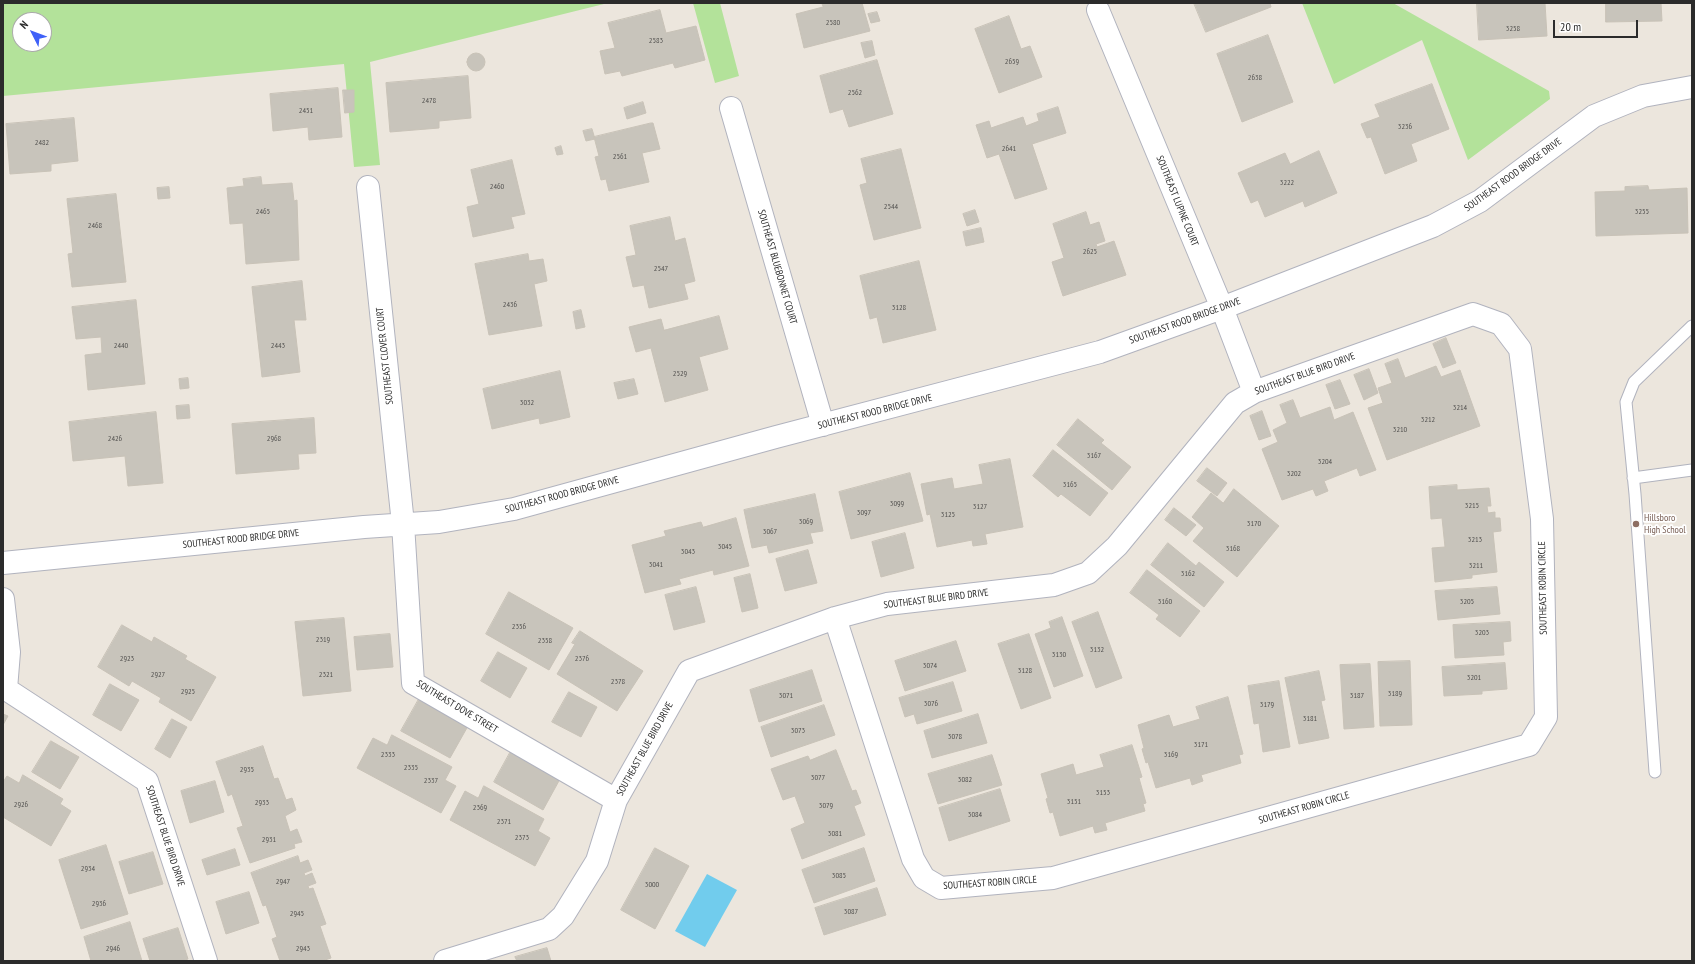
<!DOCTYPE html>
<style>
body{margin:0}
#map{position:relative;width:1695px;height:964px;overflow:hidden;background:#ece6dd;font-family:"PT Sans Narrow",sans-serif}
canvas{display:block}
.frame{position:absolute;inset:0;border:4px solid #2b2b2b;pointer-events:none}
.north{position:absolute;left:12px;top:12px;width:40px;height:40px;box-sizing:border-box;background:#fff;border:1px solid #aaa;border-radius:50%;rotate:312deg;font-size:11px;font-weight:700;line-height:16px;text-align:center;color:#2b2b2b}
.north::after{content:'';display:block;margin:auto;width:14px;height:18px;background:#3f61f8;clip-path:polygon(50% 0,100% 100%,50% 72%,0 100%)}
.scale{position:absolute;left:1553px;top:20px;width:85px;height:18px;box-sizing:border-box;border:2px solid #2b2b2b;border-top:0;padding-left:5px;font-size:12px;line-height:14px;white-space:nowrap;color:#2b2b2b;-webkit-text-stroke:3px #fff;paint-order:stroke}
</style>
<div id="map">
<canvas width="1695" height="964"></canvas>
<div class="frame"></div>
<div class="north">N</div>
<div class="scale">20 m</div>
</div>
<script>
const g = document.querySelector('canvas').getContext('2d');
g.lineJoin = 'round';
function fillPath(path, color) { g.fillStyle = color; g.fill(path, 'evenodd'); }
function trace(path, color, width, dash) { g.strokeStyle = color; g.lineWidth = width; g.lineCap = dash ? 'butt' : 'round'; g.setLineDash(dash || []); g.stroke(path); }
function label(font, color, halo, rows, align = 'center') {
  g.font = font + ' "PT Sans Narrow",sans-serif'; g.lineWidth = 3.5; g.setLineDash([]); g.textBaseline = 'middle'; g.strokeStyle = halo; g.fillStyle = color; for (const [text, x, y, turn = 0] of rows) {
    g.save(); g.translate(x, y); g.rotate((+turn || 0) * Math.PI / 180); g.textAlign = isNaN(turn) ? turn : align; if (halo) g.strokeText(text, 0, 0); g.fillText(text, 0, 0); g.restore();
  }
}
fillPath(new Path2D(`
 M3 3H608L370 62 380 165 354 167 344 64 3 96ZM20 20H44V44H20Z
 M693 3H720L739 76 715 83Z
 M1302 3H1393L1549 91 1550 99 1468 160 1422 40 1334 84Z`), '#b3e29a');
fillPath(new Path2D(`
 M707 874 737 890 705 947 675 931Z`), '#71cced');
const building = new Path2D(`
 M822 3H862L870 31 804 48 796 14 823 7Z
 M1194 3H1270L1271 7 1206 32Z
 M1477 3H1545L1547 36 1479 40Z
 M1606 3H1661L1662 21 1606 22Z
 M660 10 666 33 696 26 705 60 675 68 673 63 622 76 620 71 605 74 600 51 615 48 608 23Z
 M877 12 880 21 871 23 868 14Z
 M1009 16 1021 49 1030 46 1042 77 999 93 975 29Z
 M1268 35 1293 102 1242 122 1217 54Z
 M872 41 875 55 865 58 861 43Z
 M467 62a9 9 0 1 1 18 0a9 9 0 1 1-18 0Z
 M877 60 893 114 849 127 843 109 830 113 820 76Z
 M468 76 471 118 439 121V128L390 132 386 83Z
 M1432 84 1449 129 1411 144 1417 161 1385 174 1371 137 1367 138 1361 124 1380 117 1375 105Z
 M338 88 342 137 309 140 308 127 273 131 270 94Z
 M343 90H354V112L345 113Z
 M643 102 646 113 627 119 624 108Z
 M1058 107 1066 133 1032 144 1047 189 1015 199 999 154 987 158 976 125 989 121 991 128 1023 117 1026 126 1039 121 1037 114Z
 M74 118 78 161 51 164V171L10 174 6 124Z
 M651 123H653L660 149 642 153 649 182 609 191 606 179 601 180 595 157 599 156 594 137Z
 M592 129 595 139 586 141 583 131Z
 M561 146 563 154 557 155 555 148Z
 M901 149 921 228 874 240 860 185 867 183 861 159Z
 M1319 151 1337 193 1305 207 1303 201 1265 217 1258 200 1251 203 1238 173 1285 153 1290 164Z
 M512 160 525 214 511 217 514 228 473 237 467 207 479 204 471 170Z
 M261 177 262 185 292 183 294 201 297 200 299 260 246 264 243 223 230 224 227 188 244 186 243 179Z
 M1648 186 1649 190 1687 188 1688 233 1596 236 1595 192 1625 191V187Z
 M169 187 170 198 158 199 157 188Z
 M116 194 126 282 72 287 68 254 73 253 67 199Z
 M975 210 979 222 967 226 963 214Z
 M1086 212 1090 225 1099 222 1105 241 1096 244 1097 247 1114 241 1126 275 1063 296 1052 262 1064 258 1053 224Z
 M670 217 675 241 685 238 695 281 684 284 688 299 649 308 644 285 633 287 626 257 636 255 630 226Z
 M981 228 984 242 966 246 963 232Z
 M528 254 529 261 543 259 547 281 534 284 542 326 489 335 475 264Z
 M919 261 936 330 883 343 877 317 870 319 860 276Z
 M302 281 306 320H294L300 372 262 377 252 287Z
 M136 300 145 384 88 390 85 355 102 353 101 337 76 339 72 307Z
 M581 310 585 327 576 329 573 312Z
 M719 316 728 349 699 357 708 390 665 402 651 348 636 352 629 327 661 319 664 330Z
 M1446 338 1456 363 1443 368 1433 344Z
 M1398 359 1405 378 1436 366 1441 377 1460 370 1480 426 1387 460 1368 408 1383 403 1378 388 1392 383 1385 364Z
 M1369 369 1378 393 1364 400 1354 375Z
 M560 371 570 417 540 424 539 418 492 429 483 389Z
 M188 378 189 388 180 389 179 379Z
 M634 379 638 394 618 399 614 383Z
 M1340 380 1350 404 1335 409 1326 385Z
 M1293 400 1300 418 1330 407 1334 420 1353 412 1376 470 1360 476 1357 468 1324 481 1328 491 1316 496 1313 489 1282 500 1262 449 1278 442 1273 430 1287 423 1280 405Z
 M189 405 190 418 177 419 176 406Z
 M1262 411 1271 436 1259 440 1250 416Z
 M156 412 163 483 128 486 125 456 73 461 69 422Z
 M314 418 316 453 298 454 299 469 236 474 232 424Z
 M1078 419 1104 440 1101 443 1131 467 1112 490 1057 445Z
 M1053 450 1108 493 1090 516 1061 494 1058 497 1033 476Z
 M1010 459 1023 527 985 534 987 544 973 546 972 540 937 547 930 514 927 515 921 484 952 478 954 489 983 484 979 465Z
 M1207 468 1227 483 1217 496 1197 481Z
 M910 473 923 521 851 539 839 492Z
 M1457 485V490L1489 488 1491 506H1487L1488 513 1495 512V518H1500L1501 531 1493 532 1497 572 1472 575V578L1435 582 1432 548 1445 547 1442 518 1431 519 1429 487Z
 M1234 489 1279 526 1237 577 1193 541 1204 528 1192 517 1211 493 1223 503Z
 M815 494 823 531 810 533 813 543 769 553 767 545 752 548 744 510Z
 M1174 508 1196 525 1186 536 1165 520Z
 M736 518 749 566 714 575 713 570 679 579 681 584 645 593 632 545 666 536 664 531 701 522 703 527Z
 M905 533 914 568 881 577 872 542Z
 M1168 543 1196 566 1199 562 1224 582 1204 607 1151 565Z
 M808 550 817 583 785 591 776 559Z
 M1147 570 1200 611 1180 637 1156 619 1159 615 1130 593Z
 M750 574 758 608 742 612 734 578Z
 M696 587 705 622 674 630 665 595Z
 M1497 587 1500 614 1438 620 1435 591Z
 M509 592 573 628 549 670 486 634Z
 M1098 612 1122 678 1096 688 1072 622Z
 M1062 617 1083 676 1054 687 1035 634 1051 628 1049 622Z
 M344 618 351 691 303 696 295 622Z
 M1510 622 1511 641 1503 642 1504 655 1455 658 1453 625Z
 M122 625 152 642 154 637 187 656 185 659 216 677 191 721 159 702 161 698 132 681 129 686 98 667Z
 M580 631 643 671 617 711 557 674 575 644 572 643Z
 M390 634 393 667 357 670 354 637Z
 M1029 634 1051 698 1021 709 998 644Z
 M956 641 966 671 905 691 895 661Z
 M498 652 527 668 510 698 481 681Z
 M1410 661 1412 725 1380 726 1378 662Z
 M1505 663 1507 689 1482 691V694L1444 696 1442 667Z
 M1370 664 1374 727 1344 729 1340 665Z
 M812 670 822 701 759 722 750 690Z
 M1319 671 1325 700 1321 701 1329 738 1299 744 1285 678Z
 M1279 681 1290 747 1263 752 1259 723 1254 724 1248 686Z
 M953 682 962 711 917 724 914 714 905 717 899 698Z
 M110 684 139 700 121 731 93 715Z
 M569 692 597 707 581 737 552 722Z
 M1228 697 1243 754 1239 755 1241 763 1201 775 1203 781 1192 785 1190 778 1156 788 1148 762 1146 763 1142 749 1144 748 1138 725 1169 715 1173 727 1200 719 1196 707Z
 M419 699 468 726 450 758 401 731Z
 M824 705 835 735 771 757 761 727Z
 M3 714 8 716 3 725Z
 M978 714 987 743 932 758 924 731Z
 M172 719 187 727 170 758 155 749Z
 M392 735 452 767 445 780 456 786 441 813 357 768 373 738 387 745Z
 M51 741 79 757 60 789 32 772Z
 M1132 745 1142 777 1139 778 1146 803 1143 804 1145 811 1105 823 1107 830 1095 833 1093 826 1060 836 1053 812 1050 813 1046 799 1048 798 1041 774 1073 764 1076 775 1104 767 1100 755Z
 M263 746 274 779 278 778 286 800 292 798 296 810 285 816 290 832 297 829 302 842 294 844 295 848 250 863 237 828 243 826 232 794 228 796 216 762Z
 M836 750 852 791 856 790 861 803 854 806 865 835 802 859 791 829 805 823 795 796 783 800 771 769 808 756 810 760Z
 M511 751 560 779 543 810 494 782Z
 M992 755 1002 785 938 804 928 774Z
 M23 775 63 799 60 804 71 811 51 846 3 817V782L7 776 19 783Z
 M215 781 224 812 190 823 181 791Z
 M484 786 544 819 538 831 550 838 535 866 450 820 465 791 478 798Z
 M1000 789 1010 821 949 841 939 808Z
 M106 845 128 914 81 929 59 860Z
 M655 848 689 866 655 929 621 910Z
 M864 848 875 881 814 903 802 870Z
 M235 849 240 865 207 875 202 860Z
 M153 852 163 884 129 894 119 862Z
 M298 856 300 863 308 860 312 870 304 873 305 876 312 873 316 883 308 886 309 889 313 888 326 924 320 926 331 958 322 961H280L272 939 277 937 266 905 263 906 251 873Z
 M877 888 886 915 824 935 815 908Z
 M249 892 259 923 226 934 216 902Z
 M130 922 142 961H91L84 937Z
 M178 928 188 959 181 961H150L143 939Z
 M547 948 551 961H517L515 957Z`);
fillPath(building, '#c8c4bb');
trace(building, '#c8c2b7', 1);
const lane = new Path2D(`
 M1633 478 1692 470
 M1655 772 1635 494 1626 402 1634 382 1692 326`);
const street = new Path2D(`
 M1098 10 1222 308 1254 392
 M731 108 823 425
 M368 187 403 524 413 683 616 800
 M3 563 364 527 439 522 514 509 776 437 1100 352 1222 308 1433 226 1480 201 1594 116 1643 96 1692 87
 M3 599 9 652 6 689 147 781 206 961
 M445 961 549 929 563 916 597 861 616 800 689 671 835 618 887 604 1054 585 1088 573 1117 546 1235 403 1254 392 1473 314 1501 324 1520 349 1542 519 1546 717 1529 745 1053 878 941 888 924 878 913 859 835 618`);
trace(lane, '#b1b3be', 13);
trace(street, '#b1b3be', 24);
trace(lane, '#fff', 11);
trace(street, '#fff', 22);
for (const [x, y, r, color] of [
 [1636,524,4,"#8d6e63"]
]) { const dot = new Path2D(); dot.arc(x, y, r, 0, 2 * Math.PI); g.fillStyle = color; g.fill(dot); trace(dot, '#fff', 1.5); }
label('8px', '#52514f', null, [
 ["2580",833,23],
 ["3258",1513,29],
 ["2583",656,41],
 ["2659",1012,62],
 ["2638",1255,78],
 ["2562",855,93],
 ["2478",429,101],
 ["2451",306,111],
 ["3236",1405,127],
 ["2482",42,143],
 ["2641",1009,149],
 ["2561",620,157],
 ["3222",1287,183],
 ["2460",497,187],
 ["2544",891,207],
 ["2465",263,212],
 ["3255",1642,212],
 ["2468",95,226],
 ["2625",1090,252],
 ["2547",661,269],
 ["2436",510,305],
 ["3128",899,308],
 ["2440",121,346],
 ["2443",278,346],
 ["2529",680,374],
 ["3032",527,403],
 ["3214",1460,408],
 ["3212",1428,420],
 ["3210",1400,430],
 ["2426",115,439],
 ["2968",274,439],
 ["3167",1094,456],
 ["3204",1325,462],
 ["3202",1294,474],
 ["3165",1070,485],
 ["3099",897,504],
 ["3215",1472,506],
 ["3127",980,507],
 ["3097",864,513],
 ["3125",948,515],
 ["3069",806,522],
 ["3170",1254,524],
 ["3067",770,532],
 ["3213",1475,540],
 ["3045",725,547],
 ["3168",1233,549],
 ["3043",688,552],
 ["3041",656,565],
 ["3211",1476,566],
 ["3162",1188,574],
 ["3160",1165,602],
 ["3205",1467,602],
 ["2356",519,627],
 ["3203",1482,633],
 ["2319",323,640],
 ["2358",545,641],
 ["3132",1097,650],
 ["3130",1059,655],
 ["2923",127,659],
 ["2376",582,659],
 ["3074",930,666],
 ["3128",1025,671],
 ["2927",158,675],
 ["2321",326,675],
 ["3201",1474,678],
 ["2378",618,682],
 ["2925",188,692],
 ["3189",1395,694],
 ["3071",786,696],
 ["3187",1357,696],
 ["3076",931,704],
 ["3179",1267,705],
 ["3181",1310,719],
 ["3073",798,731],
 ["3078",955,737],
 ["3171",1201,745],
 ["2333",388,755],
 ["3169",1171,755],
 ["2335",411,768],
 ["2935",247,770],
 ["3077",818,778],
 ["3082",965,780],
 ["2337",431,781],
 ["3153",1103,793],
 ["3151",1074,802],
 ["2933",262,803],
 ["2926",21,805],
 ["3079",826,806],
 ["2369",480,808],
 ["3084",975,815],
 ["2371",504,822],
 ["3081",835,834],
 ["2373",522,838],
 ["2931",269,840],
 ["2934",88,869],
 ["3085",839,876],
 ["2947",283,882],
 ["3000",652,885],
 ["2936",99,904],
 ["3087",851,912],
 ["2945",297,914],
 ["2946",113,949],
 ["2943",303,949]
]);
label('10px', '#2b2b2b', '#fff', [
 ["SOUTHEAST ROOD BRIDGE DRIVE",1513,175,-36],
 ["SOUTHEAST LUPINE COURT",1177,201,68],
 ["SOUTHEAST BLUEBONNET COURT",777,267,74],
 ["SOUTHEAST ROOD BRIDGE DRIVE",1185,321,-20],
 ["SOUTHEAST CLOVER COURT",385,356,-96],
 ["SOUTHEAST BLUE BIRD DRIVE",1305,374,-20],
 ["SOUTHEAST ROOD BRIDGE DRIVE",875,412,-14],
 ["SOUTHEAST ROOD BRIDGE DRIVE",562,495,-15],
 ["SOUTHEAST ROOD BRIDGE DRIVE",241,539,-6],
 ["SOUTHEAST ROBIN CIRCLE",1543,588,-91],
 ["SOUTHEAST BLUE BIRD DRIVE",936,599,-7],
 ["SOUTHEAST DOVE STREET",457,707,31],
 ["SOUTHEAST BLUE BIRD DRIVE",645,749,-61],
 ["SOUTHEAST ROBIN CIRCLE",1304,808,-16],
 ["SOUTHEAST BLUE BIRD DRIVE",165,836,72],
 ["SOUTHEAST ROBIN CIRCLE",990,883,-4]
]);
label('10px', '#785e54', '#fff', [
 ["Hillsboro",1644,518],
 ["High School",1644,530]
], 'left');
</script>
